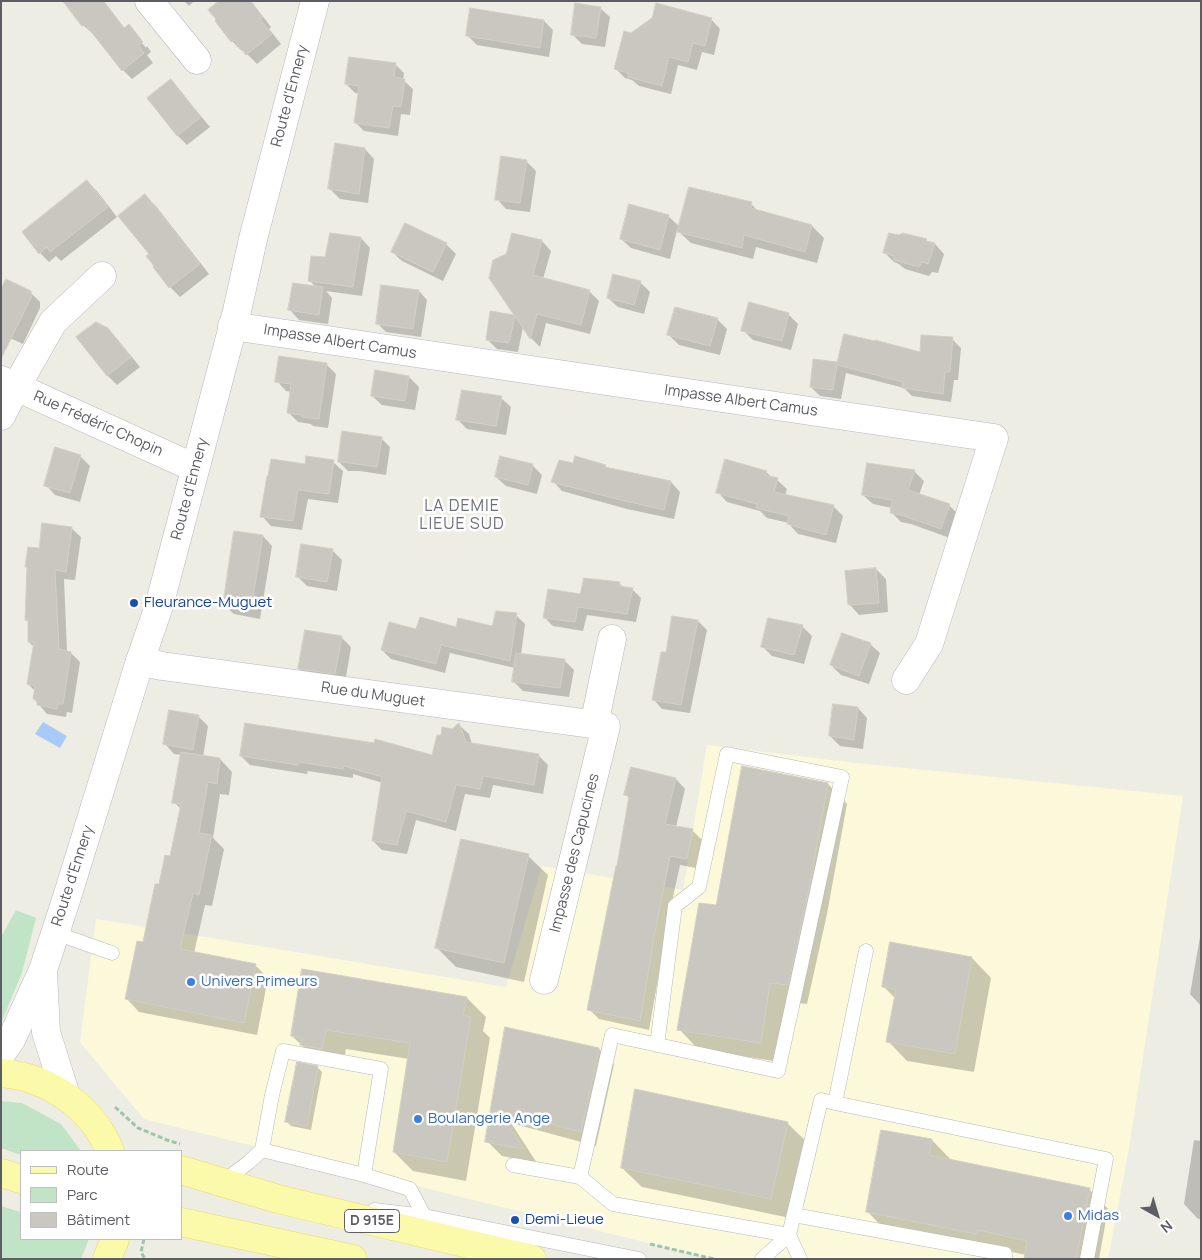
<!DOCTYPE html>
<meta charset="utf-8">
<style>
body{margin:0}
#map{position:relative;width:1202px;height:1260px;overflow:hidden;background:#eeede4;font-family:Manrope,sans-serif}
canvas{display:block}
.frame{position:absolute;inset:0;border:2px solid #5c5e64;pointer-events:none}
.legend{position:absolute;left:20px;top:1150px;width:162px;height:90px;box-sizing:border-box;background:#fff;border:1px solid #bebfc1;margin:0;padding:6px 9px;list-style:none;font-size:15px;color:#5c5e64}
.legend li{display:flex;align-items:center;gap:10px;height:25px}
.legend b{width:25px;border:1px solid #bebfc1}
.north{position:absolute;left:1132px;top:1190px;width:50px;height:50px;-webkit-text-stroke:4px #fff;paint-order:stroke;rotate:141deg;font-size:14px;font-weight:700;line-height:20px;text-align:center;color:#5c5e64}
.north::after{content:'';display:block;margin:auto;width:18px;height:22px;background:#5c5e64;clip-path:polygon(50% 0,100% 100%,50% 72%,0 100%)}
</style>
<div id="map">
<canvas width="1202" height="1260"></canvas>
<div class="frame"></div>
<ul class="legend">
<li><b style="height:6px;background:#fbfaab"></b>Route</li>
<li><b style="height:14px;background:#c1e4c6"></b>Parc</li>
<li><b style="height:14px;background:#cac7c1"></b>Bâtiment</li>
</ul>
<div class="north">N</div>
</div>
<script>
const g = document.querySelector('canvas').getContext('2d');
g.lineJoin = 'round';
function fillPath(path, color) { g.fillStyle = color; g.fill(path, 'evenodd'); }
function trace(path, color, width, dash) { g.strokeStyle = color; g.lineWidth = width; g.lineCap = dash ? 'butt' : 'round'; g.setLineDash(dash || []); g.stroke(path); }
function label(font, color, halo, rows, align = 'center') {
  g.font = font + ' Manrope,sans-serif'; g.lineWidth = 5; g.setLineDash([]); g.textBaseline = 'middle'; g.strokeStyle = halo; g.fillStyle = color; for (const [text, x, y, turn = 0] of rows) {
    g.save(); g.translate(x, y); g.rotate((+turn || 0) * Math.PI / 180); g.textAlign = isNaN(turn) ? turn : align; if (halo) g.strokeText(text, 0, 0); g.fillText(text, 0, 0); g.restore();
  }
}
fillPath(new Path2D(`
 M707 745 855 763 1183 796 1129 1148 1108 1259H714L144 1119 80 1042 96 919 506 987 542 866 683 890Z`), '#fcf9da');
fillPath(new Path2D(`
 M16 910 36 918 22 973 1 1023V937Z
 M1 1101 22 1103 61 1124 81 1151H21V1155L1 1148Z
 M1 1206 21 1212V1239H89L81 1259H1Z`), '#c1e4c6');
fillPath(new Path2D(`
 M43 722 67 736 60 748 35 734Z`), '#a7cafb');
fillPath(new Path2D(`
 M65 1H104L125 29 129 26 137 34H135L146 48 147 46 151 52 147 55 153 63 132 79 123 70 94 33 93 34 83 25Z
 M184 1H194L189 6Z
 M221 1H251L271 27 269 29 281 44 257 64 243 50 242 51 232 41 216 21Z
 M600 8 610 17 605 47 582 44 572 34Z
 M711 19 720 29 714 55 702 52 697 70 678 65 671 94 639 86 632 80 625 78 616 69 631 34Z
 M544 21 553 30 549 57 477 45 468 36Z
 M395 64 404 73 403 80 413 89 410 115 401 114 398 136 364 131 355 122 360 94 355 93 346 84Z
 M171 81 180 91 210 127 187 145 178 136 148 98Z
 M365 149 374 159 368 203 340 199 330 189Z
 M526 161 536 171 530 212 506 209 497 199Z
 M87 182 97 191 117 217 61 261 56 256 49 262 40 253Z
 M145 196 155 205 209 274 180 297 170 287 154 267 156 266 151 254Z
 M751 204 759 212 812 226 824 238 817 263 756 247 753 259 691 243 677 230 670 259 631 248 621 239 668 216 680 227Z
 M405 225 446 244 456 254 443 281 402 261 392 252Z
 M361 238 370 248 362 296 326 291 332 298 328 324 299 320 290 310 316 287 309 280 326 259Z
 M926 240 929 243 935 244 944 254 938 273 932 272 929 276 905 269 899 264 894 262 885 253Z
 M542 241 551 251 543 279 589 291 599 301 590 334 546 323 540 347 531 338 523 327 518 352 497 349 487 339 491 312 516 316Z
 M640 282 650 292 644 314 618 307 608 298Z
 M419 291 427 300 421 337 386 332 377 323Z
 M30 292 40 302V308L23 344 1 334Z
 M788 314 798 324 791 350 753 340 743 330Z
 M717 319 727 329 720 355 679 345 669 335Z
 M108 329 118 340 140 367 117 385 108 376 78 338Z
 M952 339 961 348 958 380H954L951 402 912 396 904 388 846 373 841 399 820 396 811 387 838 364 921 354Z
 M326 364 336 374 328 428 313 426 311 424 298 422 288 412 291 392 286 391 277 381Z
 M376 372 409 377 419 387 415 410 382 405 372 396Z
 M501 398 511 407 506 435 467 429 458 420Z
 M381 438 390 447 386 475 360 471H348L339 462Z
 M56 449 81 457 90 466 80 502 55 495 46 485Z
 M333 462 343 471 338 503 308 499 302 530 271 526 262 516 306 466Z
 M532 465 542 475 537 494 506 486 496 477Z
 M574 465 605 466 608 469 671 482 680 492 674 519 627 509 562 491 553 481Z
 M914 471 924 481 919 495 949 505 959 515 950 538 911 524 901 522 892 513V508L873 504 863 495Z
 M766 472 773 478 777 480 787 489 785 496 833 506 843 516 836 543 798 534 789 524V523L767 518 760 511 727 502 718 492Z
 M71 528 81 537 75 580 64 579 67 652 71 653 80 662 72 713 67 712 66 717 47 714 34 699 35 691 28 684 34 647 29 642V622L26 620 40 549Z
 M263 536 272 546 260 619 234 614 224 605Z
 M332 550 342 560 337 591 307 586 297 576Z
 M876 569 886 579 888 612 859 615 850 605Z
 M619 583 623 587 632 589 641 598 636 622 587 615 583 631 553 626 544 617 581 595Z
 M516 615 525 624 521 655 564 660 574 670 569 697 523 691 513 681 515 668 450 653 445 673 391 659 382 650 417 630 493 627Z
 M698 621 707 630 690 713 662 709 654 700 667 653Z
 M802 626 812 636 804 664 772 656 762 646Z
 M341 637 351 647 345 683 309 678 299 668Z
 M870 644 880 653 869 684 841 675 831 665Z
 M858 708 867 718 863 749 840 746 830 736Z
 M198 716 208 726 203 757 220 759 232 772 229 795 220 794 213 838 224 849 212 906 205 905 194 953 255 965 268 978 257 1035 139 1012 127 999 144 944 160 885 171 858 181 809 174 802 182 755 174 754 165 744Z
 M459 725 469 734 472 744 538 755 548 765 543 794 493 785 490 798 465 794 456 831 416 820 407 854 382 850 373 841 383 783 353 774V778L308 771 307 774 250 765 241 756H432L442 736Z
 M631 769 676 779 685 789 676 827 692 830 702 840 696 868 680 865 670 911 649 1030 599 1019 589 1009 618 868 630 799 625 794Z
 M828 784 847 804 827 914 807 1004 790 1002 780 1062 698 1049 679 1029 717 906Z
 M528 856 548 875 524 982 456 967 437 948Z
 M1201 931V1006L1190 994Z
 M972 958 991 978 974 1072 907 1061 888 1041 895 998 883 986Z
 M467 998 486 1017 483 1031 490 1038 466 1181 413 1171 394 1152 409 1059 346 1049 344 1060 312 1055 292 1036Z
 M506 1028 599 1049 614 1064 596 1146 511 1123 537 1163 502 1156 487 1141Z
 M298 1064 318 1068 322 1072 311 1130 291 1126 287 1122Z
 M787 1123 807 1142 790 1218 642 1187 622 1168Z
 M932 1140 951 1160 1089 1189 1108 1209 1099 1259H1025L1026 1255 998 1249 886 1231 867 1211Z
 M1194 1140 1201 1141V1219H1198L1184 1204Z`), '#0003');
const building = new Path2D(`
 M63 1H103L124 28 129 24 143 42 138 45 144 53 122 71 85 24 82 26Z
 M219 1H250L263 17 260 19 272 34 246 55 234 40 231 42 215 21 216 19 208 10Z
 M575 3 601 7 596 38 571 35Z
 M656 3 712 18 705 46 693 43 688 62 669 57 662 86 628 77V73L614 69 624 31 631 33 652 18Z
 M470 8 544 20 540 48 466 36Z
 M349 57 396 63 394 77 405 79 401 107 393 106 389 128 354 123 359 86 345 84Z
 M171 79 201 117 177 136 147 98Z
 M335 143 365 148 359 194 328 189Z
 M501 156 527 160 520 203 495 200Z
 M87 180 108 207 50 252 47 247 39 254 22 232Z
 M689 187 752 202 751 208 812 225 805 252 744 235 742 248 677 232Z
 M145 194 200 264 169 288 153 267 154 266 146 256 149 254 118 216Z
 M629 204 669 215 660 250 620 239Z
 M405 223 447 243 433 272 391 252Z
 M330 233 361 237 353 287 308 281 311 256 325 257Z
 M512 233 542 240 533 275 590 290 581 325 537 314 530 339 515 316 509 343 486 340 490 311 514 315 489 278 493 260 506 254Z
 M889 233 899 235 903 233 927 239 926 241 935 243 928 264 922 262 919 267 894 260V256L883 253Z
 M613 274 641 281 634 305 607 298Z
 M6 279 31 291V298L1 359V289Z
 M293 283 323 287 319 315 288 310Z
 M381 285 419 290 413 329 376 324Z
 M749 302 789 313 782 341 741 331Z
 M675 307 718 318 710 346 667 335Z
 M96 322 108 328 131 357 107 376 76 337Z
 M844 334 875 341V340L920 352 921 335 953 337 950 372H945L943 394 902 388 903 382 837 365 833 390 810 387 813 359 837 362Z
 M279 356 327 363 319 419 302 417V415L287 413 291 384 275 382Z
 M375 370 409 376 405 401 371 396Z
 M462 390 502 396 496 426 456 420Z
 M342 431 382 437 377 467 350 463 338 462Z
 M55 447 81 455 70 493 44 486Z
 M306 456 334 460 329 494 298 490 293 521 260 517 267 476H268L271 459 305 464Z
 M500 456 533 464 528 485 495 477Z
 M575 456 606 465 605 467 671 481 664 510 617 499 551 482 559 460 573 463Z
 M725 459 767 471 765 475 778 478 774 492 834 505 826 535 787 524 789 516 756 508 757 504 716 493Z
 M867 463 915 470 908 490 950 504 941 529 901 515 890 513 892 500 862 495Z
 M42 523 72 527 66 572 55 570 59 649 71 652 63 704H58L57 709 37 705V700L33 699 35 686 27 684 34 642H28V620H25L27 567H25L28 547 39 548Z
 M234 531 263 535 251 610 223 605Z
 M301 544 333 549 327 582 296 577Z
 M876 568 879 603 848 605 845 571Z
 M584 578 620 582 619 586 633 588 627 614 578 607 575 622 543 618 548 589 580 594Z
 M496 611 517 613 510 661 441 645 436 664 381 650 389 622 416 629 420 617 456 627 458 618 492 626Z
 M672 616 698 620 681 705 652 700 661 652H666Z
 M768 618 803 625 794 655 761 647Z
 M305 630 342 636 335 674 298 669Z
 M842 633 871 643 859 676 830 665Z
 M516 653 565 659 560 688 512 682Z
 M833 704 858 707 854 740 829 736Z
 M169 710 199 715 193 750 163 744Z
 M245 723 374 743 375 739 432 755 437 735H441L442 727 452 729 459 723 466 742 539 754 534 785 483 776 480 789 456 785 446 822 406 811 397 845 372 841 382 777 344 766 343 769 299 762 298 765 240 756Z
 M181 752 220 758 217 784 208 782 199 833 212 835 199 895 193 893 180 949 256 964 244 1023 125 999 137 941 143 942 155 884H159L165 855 170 856 181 804 172 803Z
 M742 766 828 783 808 894 788 985 770 983 761 1043 677 1030 699 903 716 905Z
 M631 767 676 778 665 824 693 829 687 859 670 856 653 942 650 962 640 1021 587 1010 616 866H617L629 796 624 795Z
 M461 839 529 854 504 963 435 948Z
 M890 942 972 957 955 1054 886 1042 896 989 882 987Z
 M302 969 467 997 463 1015 471 1017 447 1162 393 1152 410 1043 326 1030 322 1049 300 1045 302 1038 291 1036Z
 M505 1027 599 1048 581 1132 498 1110 524 1149 485 1142Z
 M297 1062 318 1066 307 1126 285 1122Z
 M635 1089 788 1122 771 1199 621 1168Z
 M881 1130 932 1139 929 1155 1090 1188 1076 1259H1024L1027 1241 978 1230 976 1234 866 1212Z`);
fillPath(building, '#cac7c1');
trace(building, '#d2d0c2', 1);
const lane = new Path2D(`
 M55 933 112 953
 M866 951 835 1103 1106 1159 1087 1259
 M262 1150 364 1175
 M513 1165 580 1177 613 1204 789 1235 821 1100 835 1103
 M580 1177 612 1035 778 1071 842 777 727 754 699 887 675 906 657 1045
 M223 1182 249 1162 262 1150 272 1095 283 1051 381 1069 364 1175 410 1189 424 1216
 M374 1210 424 1216 639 1259
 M794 1215 1005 1254V1259
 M762 1259 789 1235 800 1259`);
const street = new Path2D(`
 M149 1 197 60
 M232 326 994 438 929 644 906 680
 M1 380 195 468
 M1 416 16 387 53 322 102 276
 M140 661 162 666 606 726 544 980
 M594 725 612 639`);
const secondary = new Path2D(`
 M43 973 46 1032 66 1096
 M1 1054 12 1038 43 970 67 897 140 661 159 606 237 311 253 239 315 1`);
const primary = new Path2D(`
 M1 1073C49 1077 92 1107 110 1151
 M181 1170 278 1199 532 1259
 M1 1173 21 1179
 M181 1222 353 1259
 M107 1259 115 1239`);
trace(lane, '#b6b8bd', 15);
trace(street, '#b6b8bd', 29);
trace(secondary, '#b7b9bf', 29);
trace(primary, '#ebd860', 29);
trace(new Path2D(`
 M115 1107 138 1128 167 1140 180 1144
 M144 1239 141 1252 145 1259
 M650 1244 714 1259`), '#9bc5ad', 3, [5, 2.5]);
trace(lane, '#fff', 14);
trace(street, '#fff', 28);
trace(secondary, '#fff', 28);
trace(primary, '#fbfaab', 28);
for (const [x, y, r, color] of [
 [134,603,5,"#1a4fb4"],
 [191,982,5,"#3f7fe0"],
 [418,1119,5,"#3f7fe0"],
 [1068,1216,5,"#3f7fe0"],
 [515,1220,5,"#1a4fb4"]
]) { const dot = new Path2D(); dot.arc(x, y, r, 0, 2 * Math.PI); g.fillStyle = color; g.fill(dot); trace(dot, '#fff', 2); }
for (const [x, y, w] of [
 [372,1221,55]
]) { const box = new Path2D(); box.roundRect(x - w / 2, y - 11.5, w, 23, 4); g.fillStyle = '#fff'; g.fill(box); trace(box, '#5c5e64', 1); }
label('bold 14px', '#5c5e64', null, [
 ["D 915E",372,1221]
]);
label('15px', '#5c5e64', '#fff', [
 ["Route d'Ennery",290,96,-75],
 ["Impasse Albert Camus",340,342,9],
 ["Impasse Albert Camus",741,401,8],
 ["Rue Frédéric Chopin",98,424,24],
 ["Route d'Ennery",190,489,-75],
 ["Rue du Muguet",373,695,8],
 ["Impasse des Capucines",575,853,-76],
 ["Route d'Ennery",73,876,-72]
]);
label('15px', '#164399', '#fff', [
 ["Fleurance-Muguet",144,603],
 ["Demi-Lieue",525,1220]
], 'left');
label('15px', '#366cbe', '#fff', [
 ["Univers Primeurs",201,982],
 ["Boulangerie Ange",428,1119],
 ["Midas",1078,1216]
], 'left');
g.letterSpacing = '1px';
label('16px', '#6d7076', '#fff', [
 ["LA DEMIE",462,507],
 ["LIEUE SUD",462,525]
]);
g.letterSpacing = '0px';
</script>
